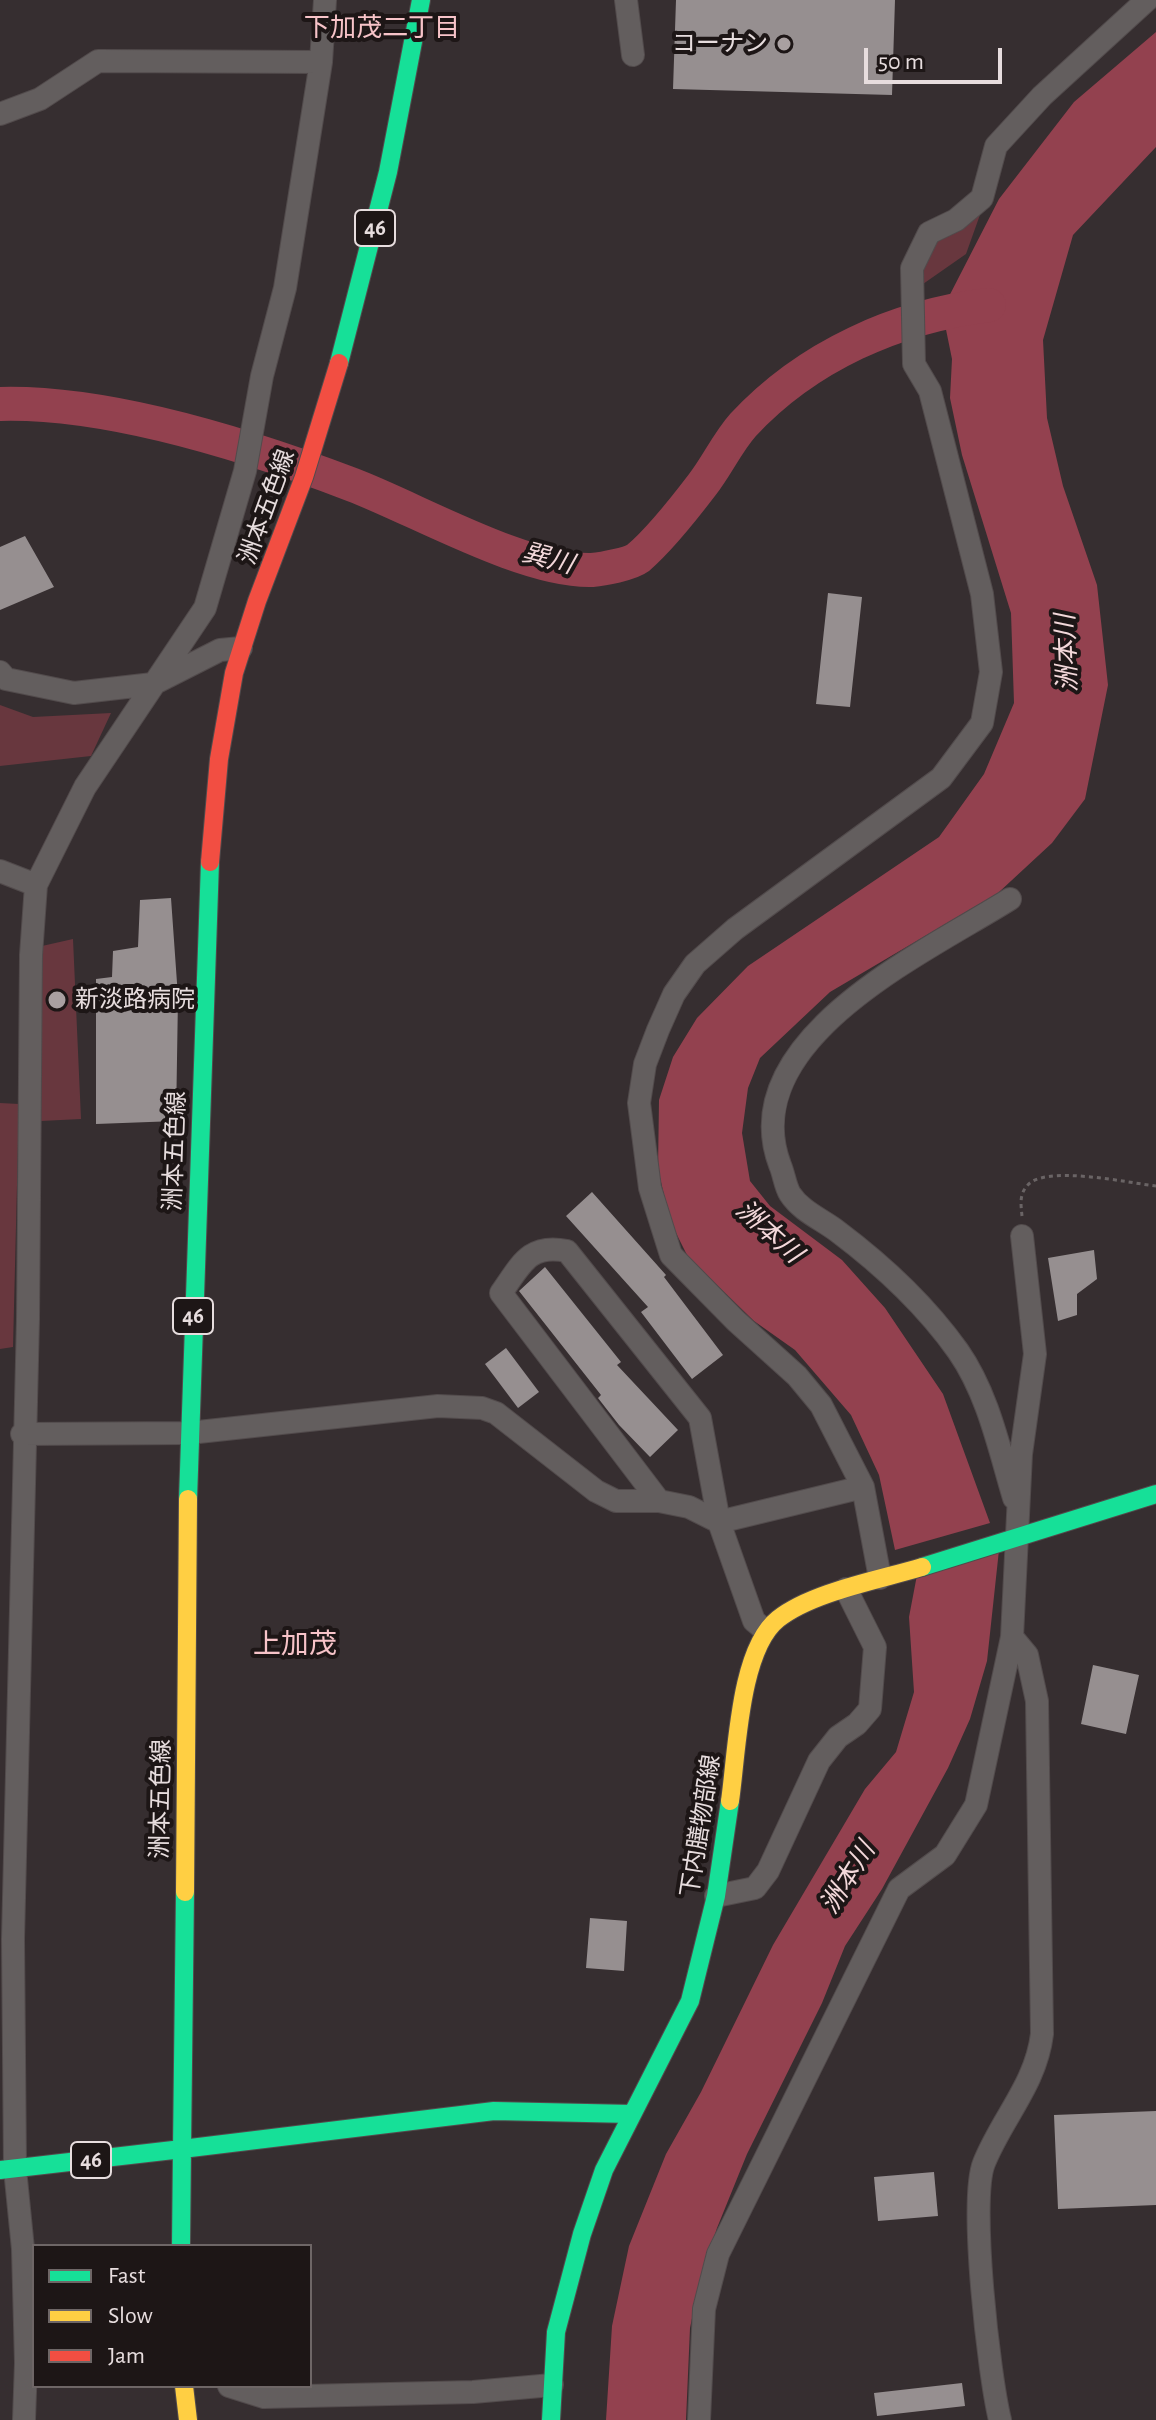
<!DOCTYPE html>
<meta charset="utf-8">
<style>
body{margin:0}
#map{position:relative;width:1156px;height:2420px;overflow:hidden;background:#362e30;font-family:"Alegreya Sans",sans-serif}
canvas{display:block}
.legend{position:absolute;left:32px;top:2244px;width:280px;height:144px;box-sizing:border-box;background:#1d1616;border:2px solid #6e6666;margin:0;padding:10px 14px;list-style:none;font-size:24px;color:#e7ddde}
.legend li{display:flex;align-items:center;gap:16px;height:40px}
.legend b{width:40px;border:2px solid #6e6666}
.scale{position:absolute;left:864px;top:48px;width:138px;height:36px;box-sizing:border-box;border:4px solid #e7ddde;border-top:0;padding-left:10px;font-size:24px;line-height:28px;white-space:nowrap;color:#e7ddde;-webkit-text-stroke:6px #1d1616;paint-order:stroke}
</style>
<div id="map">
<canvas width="1156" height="2420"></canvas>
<ul class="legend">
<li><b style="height:10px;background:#16e098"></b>Fast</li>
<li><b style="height:10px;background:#ffcf43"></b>Slow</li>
<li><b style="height:10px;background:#f24e42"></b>Jam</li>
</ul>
<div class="scale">50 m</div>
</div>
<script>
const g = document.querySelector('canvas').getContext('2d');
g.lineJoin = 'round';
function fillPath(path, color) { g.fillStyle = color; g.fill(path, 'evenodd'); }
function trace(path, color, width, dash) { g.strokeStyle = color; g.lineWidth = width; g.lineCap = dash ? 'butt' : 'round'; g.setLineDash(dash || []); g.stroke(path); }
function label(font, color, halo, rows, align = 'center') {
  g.font = font + ' "Alegreya Sans","Noto Sans JP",sans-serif'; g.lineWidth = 8; g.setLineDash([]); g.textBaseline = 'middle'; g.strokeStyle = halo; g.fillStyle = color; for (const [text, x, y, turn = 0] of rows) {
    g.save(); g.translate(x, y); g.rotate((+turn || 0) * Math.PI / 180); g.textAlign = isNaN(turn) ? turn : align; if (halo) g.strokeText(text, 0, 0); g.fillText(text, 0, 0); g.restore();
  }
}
fillPath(new Path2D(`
 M981 212 966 254 923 284C916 245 954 228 981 212Z
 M0 705 33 717 111 713 91 756 0 766Z
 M73 939 81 1119 41 1121 42 946Z
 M0 1103 19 1104 13 1347 0 1349Z`), '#68373e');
fillPath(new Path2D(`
 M1156 32V147L1073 235 1043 340 1047 418 1063 486 1097 585 1108 685 1085 799 1052 843 998 893 830 992 760 1058 748 1088 742 1133 750 1181 770 1206 842 1260 885 1308 943 1394 990 1523 895 1550 879 1475 851 1415 795 1350 754 1321 688 1257 670 1221 658 1169 659 1100 673 1057 697 1018 748 966 939 837 984 774 1014 703 1011 613 962 455 950 398 952 359 942 310 999 199 1074 102Z
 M999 1550 987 1661 970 1719 948 1768 882 1889 845 1946 822 2003 747 2154 717 2228 700 2280 690 2328 686 2420H606L612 2326 629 2246 666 2154 701 2092 773 1945 865 1789 896 1752 914 1692 909 1617 917 1575Z`), '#93414f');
trace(new Path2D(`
 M0 404C110 401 250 446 353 485 416 509 525 572 592 570 603 569 630 564 638 558 658 541 686 506 702 485 717 466 727 443 743 425 807 356 897 316 989 305`), '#93414f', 34);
fillPath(new Path2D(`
 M676 0H895L892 95 673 89Z
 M25 536 54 587 0 610V547Z
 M828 593 862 597 850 707 816 704Z
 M171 898 178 997 176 1121 96 1124V979L112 977 113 951 138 947 140 900Z
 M592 1192 666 1275 664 1277 723 1355 692 1379 641 1312 648 1307 566 1216Z
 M1094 1250 1097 1279 1077 1294V1315L1058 1321 1048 1258Z
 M545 1267 621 1362 617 1365 678 1430 650 1457 619 1425 598 1398 601 1395 519 1291Z
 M506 1348 539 1392 518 1408 485 1364Z
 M1093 1665 1139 1675 1126 1734 1081 1724Z
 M590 1918 627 1921 624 1971 586 1968Z
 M1156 2111V2205L1058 2209 1054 2115Z
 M934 2172 938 2216 878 2221 874 2177Z
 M962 2383 965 2406 877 2416 874 2393Z`), '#968f90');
const street = new Path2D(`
 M626 0 633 55
 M0 114 40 99 98 61 321 62
 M0 672 6 679 74 693 153 684 220 650 241 648
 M0 871 36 885
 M1010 899C926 952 733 1040 780 1165 784 1174 785 1186 790 1194 801 1211 821 1219 837 1231 881 1264 926 1306 958 1351 988 1394 999 1448 1014 1498
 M22 1434 189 1433 438 1406 482 1408 496 1413 596 1491 616 1501H659L689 1507 719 1522 754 1621 765 1630
 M659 1501 501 1293C521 1265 529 1243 567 1251L700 1418 719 1522 863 1487
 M880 1578 863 1487 821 1405 797 1376 736 1321 671 1255 650 1188 639 1103 645 1064 658 1030 674 994 695 964 735 929 941 778 982 723 991 672 982 594 930 391 914 364 912 268 929 233 956 220 982 198 996 146 1042 96 1147 0
 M716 1896 755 1888 768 1871 819 1761 838 1737 857 1724 870 1709 875 1647 846 1589
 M229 2386 264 2397 473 2392 552 2385
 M24 2420 26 2363 23 2249 15 2169 13 1939 28 1319 31 955 36 885 85 787 205 608 245 471 262 376 285 288 321 62 325 0
 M699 2420 704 2309 718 2254 899 1889 945 1855 976 1805 1012 1637
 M1000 2420C989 2376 969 2200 984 2163 1002 2118 1036 2084 1042 2034L1037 1701 1027 1655 1012 1637 1021 1454 1035 1354 1022 1236`);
const fast = new Path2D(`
 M339 363 388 172 421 0
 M188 1499 210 862
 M922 1567 1156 1494
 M0 2170 182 2149 185 1892
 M181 2246 182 2149 494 2111 632 2114
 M551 2420 556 2332 582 2234 604 2170 690 2001 716 1896 730 1801`);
const slow = new Path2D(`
 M730 1801C737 1754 739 1650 778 1619 812 1592 879 1580 922 1567
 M185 1892 188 1499
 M184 2386 188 2420`);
const jam = new Path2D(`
 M210 862 219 759 234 673 257 601 304 477 339 363`);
trace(street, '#524b4c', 24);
trace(fast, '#524b4c', 20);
trace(slow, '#524b4c', 20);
trace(jam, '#524b4c', 20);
trace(new Path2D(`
 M1022 1216C1021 1205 1019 1195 1027 1186 1043 1164 1129 1183 1156 1186`), '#6a6465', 3, [4, 4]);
trace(street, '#635e5e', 22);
trace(fast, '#16e098', 18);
trace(slow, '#ffcf43', 18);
trace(jam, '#f24e42', 18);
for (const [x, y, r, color] of [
 [784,44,8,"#a9a0a1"],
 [57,1000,10,"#a9a0a1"]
]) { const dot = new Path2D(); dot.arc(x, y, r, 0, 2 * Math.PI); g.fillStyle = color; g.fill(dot); trace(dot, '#1d1616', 3); }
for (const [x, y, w] of [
 [375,228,40],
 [193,1316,40],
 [91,2160,40]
]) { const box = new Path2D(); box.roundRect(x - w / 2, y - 18, w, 36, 6); g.fillStyle = '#1d1616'; g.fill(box); trace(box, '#e7ddde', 2); }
label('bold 22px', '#e7ddde', null, [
 ["46",375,228],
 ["46",193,1316],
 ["46",91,2160]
]);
label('24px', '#e7ddde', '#1d1616', [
 ["コーナン",768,44],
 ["新淡路病院",75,1000,"left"]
], 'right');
label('24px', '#e7ddde', '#1d1616', [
 ["洲本五色線",267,507,-70],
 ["洲本五色線",175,1151,-88],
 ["洲本五色線",161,1799,-89],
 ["下内膳物部線",701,1826,-81]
]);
label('26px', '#f7c3c8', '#1d1616', [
 ["下加茂二丁目",382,28]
]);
label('italic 26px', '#f3d8da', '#1d1616', [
 ["巽川",548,559,15],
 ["洲本川",1067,653,-92],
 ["洲本川",769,1232,42],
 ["洲本川",848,1878,-58]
]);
label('28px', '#f7c3c8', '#1d1616', [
 ["上加茂",295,1645]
]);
</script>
